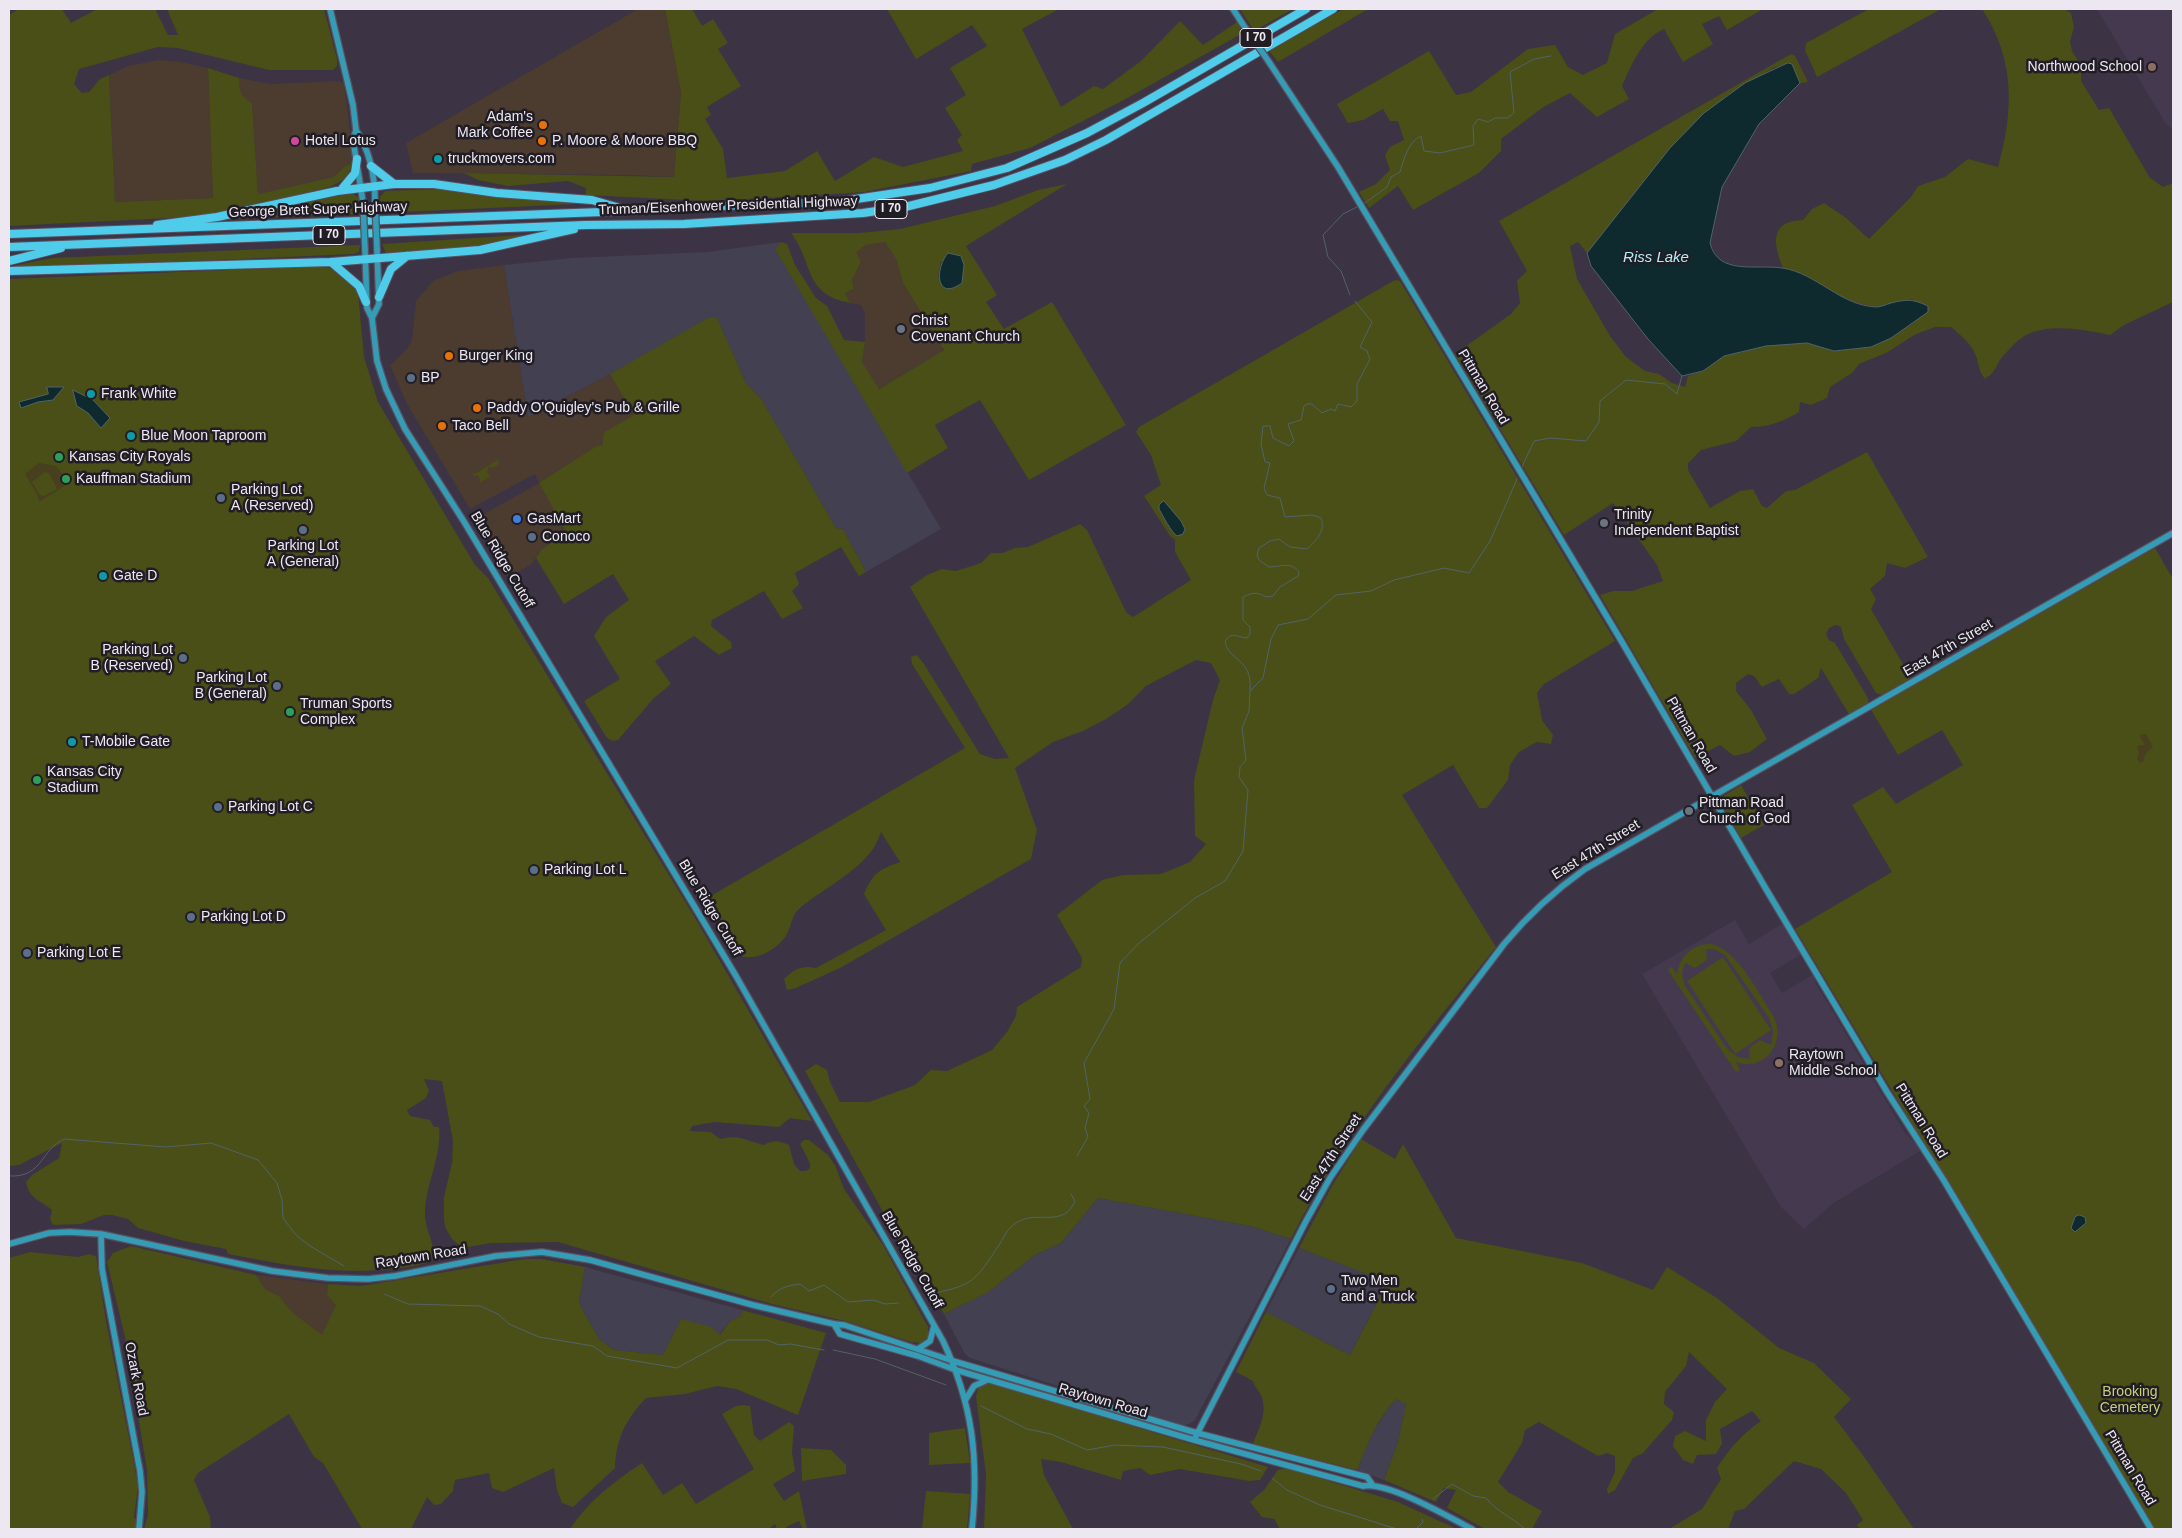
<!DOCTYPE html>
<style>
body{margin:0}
#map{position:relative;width:2182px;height:1538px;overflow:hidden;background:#3c3344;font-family:Arial,sans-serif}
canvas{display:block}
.frame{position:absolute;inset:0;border:10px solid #ece7f1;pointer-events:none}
</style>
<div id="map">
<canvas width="2182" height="1538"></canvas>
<div class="frame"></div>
</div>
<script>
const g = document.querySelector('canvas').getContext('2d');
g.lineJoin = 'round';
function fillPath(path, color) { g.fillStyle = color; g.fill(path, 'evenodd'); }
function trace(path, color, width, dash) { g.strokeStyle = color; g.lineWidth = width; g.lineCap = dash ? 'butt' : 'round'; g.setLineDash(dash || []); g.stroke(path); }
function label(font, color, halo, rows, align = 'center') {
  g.font = font + ' Arial,sans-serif'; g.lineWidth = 5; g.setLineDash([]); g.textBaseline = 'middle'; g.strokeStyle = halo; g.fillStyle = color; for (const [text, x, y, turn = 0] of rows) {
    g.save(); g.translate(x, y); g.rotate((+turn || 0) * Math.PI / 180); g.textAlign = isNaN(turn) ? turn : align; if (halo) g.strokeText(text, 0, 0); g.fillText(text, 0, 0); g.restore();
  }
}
fillPath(new Path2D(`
 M638 9H665L681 93 674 177 631 175 413 173 406 143Z
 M159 60 181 62 208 68 213 198 115 202 109 75 128 66Z
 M239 78 270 84 340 81 344 84 354 162 345 166 334 177 258 194 252 103 244 99 239 91Z
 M885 242 896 259 903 283 944 350 878 389 862 362 865 342V314L861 305 850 303 845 293 854 289 852 280 861 263 855 252 866 245Z
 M504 265 528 417 610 374 634 415 604 432 602 446 598 445 539 483 568 533 542 549 532 564 508 578 475 519 539 483 535 474 470 509 407 404 390 365 408 348 412 340 416 301 433 281 458 271Z
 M256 1275 328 1284 327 1295 337 1304 322 1336 293 1313 279 1296 265 1289Z`), '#4b3c2f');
fillPath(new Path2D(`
 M781 242 776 249 941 529 866 572 843 529 836 528 762 400 746 383 717 318 708 319 646 355 528 417 504 265 572 258 707 252Z
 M1098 1198 1250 1226 1291 1239 1195 1420 1189 1424 1183 1426 970 1358 965 1354 944 1314 987 1293 1035 1255 1061 1243Z
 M1299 1248 1388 1281 1350 1355 1266 1312Z
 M585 1267 742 1310V1316L730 1321 719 1335 681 1319 663 1355 614 1350 599 1339 579 1303Z
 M1396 1399 1406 1404 1398 1442 1384 1480 1357 1470 1369 1440 1386 1411Z`), '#434051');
fillPath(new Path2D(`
 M2097 9H2173V130L2166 124Z
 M1735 920 1749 944 1784 923 1802 954 1770 973 1782 993 1814 974 1815 982 1905 1133 1922 1150 1832 1204 1804 1229 1781 1207 1642 974Z`), '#453950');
fillPath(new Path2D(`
 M19 9H62L71 23 97 9H155L168 35H178L167 9H324L337 59V66L333 70H269L178 48 158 47 79 69 74 84 82 93 89 92 100 79 109 75 115 202 213 198 208 68 239 78C239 91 240 96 252 103L258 194 334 177 345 166 354 162C348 176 344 181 329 187L231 213 190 217 9 226V15Z
 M665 9H692L702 26 713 19 728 43 718 49 741 86 707 107 711 115 705 119 723 149 727 178 785 171 817 151 835 181 874 157 903 167 963 151 957 140 962 135 945 108 966 95 950 68 987 46 972 25 916 59 887 9H1059L1022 29 1061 107 1094 86 1103 89 1141 61 1180 21 1203 45 1237 22 1243 33 1122 101 1030 148 972 164 971 171 864 192 819 195 707 201 586 195V188L568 181 508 186 478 180 464 173 674 177 681 93Z
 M1240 9H1293L1254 31Z
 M1343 9H1368L1278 62 1269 51Z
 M1658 9H1763L1727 30 1719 16 1702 24 1713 44 1683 62 1664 29C1642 38 1631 66 1622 86L1629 99 1597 117 1570 93 1542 108 1501 139V151L1479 173 1413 210 1398 186 1369 208 1359 192 1376 184 1390 170 1385 155 1390 147 1404 140 1398 121H1390L1383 109 1363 120 1348 123 1337 104 1429 51 1456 95 1471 92 1528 49 1555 45 1568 67 1583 75 1607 63 1615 34Z
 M1869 9H1941L1817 77 1805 50 1806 43Z
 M1982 9H2064L2071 13 2074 27 2070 42 2072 51 2081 65V81L2099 110 2109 108 2150 178 2163 187 2173 183V302L2124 325 2110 335C2084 330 2051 323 2026 335 2019 339 2011 347 2006 353 1995 363 1999 370 1985 379 1977 369 1980 364 1975 354 1971 343 1959 334 1951 327H1935L1914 335 1888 352 1859 364 1852 373 1830 387 1827 398 1811 405 1800 402 1799 412C1784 421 1769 427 1751 427L1736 441 1701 450 1688 463V470L1710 508 1740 491 1753 489 1762 506 1767 508 1786 491 1795 490 1867 452 1928 557 1905 568 1887 563 1885 576 1870 589 1876 599 1871 609 1911 678 1882 695 1876 693 1844 639 1841 627 1836 625 1829 628 1826 634 1829 640 1835 643 1868 698V703L1849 714 1821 668 1818 678 1794 694H1789L1779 679 1762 687 1754 676 1748 674 1736 683V691L1751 710 1767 739 1750 752 1734 756 1720 745 1695 758 1600 595 1613 591H1632L1663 581 1657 565 1613 503 1564 535 1455 354 1511 314 1520 303 1517 281 1527 271 1499 221 1791 54 1795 56 1808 82 1800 83 1792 64 1775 67 1726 96 1670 148 1587 253 1578 242 1570 246 1577 279 1610 336 1626 357 1645 371 1659 374 1672 383 1685 387 1688 376 1703 371 1724 356 1766 346 1807 343 1835 351 1871 347 1891 338 1915 322 1913 299 1878 307 1861 304 1843 298 1808 277 1783 268C1773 244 1769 221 1803 220L1812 209 1824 203 1846 218 1869 239 1911 197 1918 186 1945 177 1968 159 1998 167C2014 110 2015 59 1982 9Z
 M1067 184 966 246 997 295 986 302 1004 329 1052 302 1126 425 1029 480 980 400 935 425 948 448 907 473 775 249 781 242 787 244 795 265 816 298 827 306 844 340 865 342 862 362 879 389 944 350 903 283 896 259 885 242 866 245 856 252 861 262 852 280 854 289 845 293 850 303C803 294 814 263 791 233H859L900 229 995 206 1038 190ZM941 261 964 265 962 283 942 285 938 276Z
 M440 189 569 203 577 204 381 213 380 197 385 191Z
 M352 193 359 198 358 214 231 219Z
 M521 235 532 236 463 249 386 253 382 244Z
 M360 245 359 252 354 254 9 269 17 265 52 258Z
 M301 267C329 266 344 266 358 293L364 357 378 402 475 565 488 578 694 916 812 1121 790 1118 779 1127 715 1122 692 1126 690 1131 711 1132 720 1139C740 1134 746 1141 764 1145 773 1140 780 1141 789 1145L794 1164 800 1171H806L810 1168V1163L800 1144 804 1140H809L828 1155 835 1165 844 1189 883 1245 928 1327V1337L921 1343 911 1342 845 1321 772 1304 558 1242 491 1243 468 1247 459 1245 452 1239 445 1227 444 1218V1197L452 1163 453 1141 442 1081 424 1079 429 1091 426 1098 407 1110 410 1116 430 1120 434 1127H439C442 1158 425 1184 425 1214 425 1230 436 1244 433 1260 420 1266 407 1267 392 1269 332 1275 287 1265 228 1254L226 1249 184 1241 138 1228 128 1219 112 1215H104L81 1224 53 1225 50 1219 52 1210C40 1200 29 1199 26 1182L32 1175 59 1158 62 1143 19 1165 9 1166V279Z
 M1395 280 1400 281 1615 641 1544 684 1537 693 1542 720 1553 735 1551 744 1537 742 1519 752 1510 765 1508 780 1487 808H1479L1453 765 1402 795 1496 947C1422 1039 1344 1133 1291 1239L1250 1226 1098 1198 1061 1243 1035 1255 987 1293 944 1314 908 1252 903 1248 805 1071 816 1064 827 1070 830 1082 840 1102H869L915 1085 931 1070 947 1071 992 1050 1007 1032 1016 1016 1017 1007 1081 967 1082 958 1057 915 1102 880 1123 875 1161 874 1190 862 1206 844 1195 836 1194 780 1213 700 1220 680 1211 663 1196 660 1146 686 1127 705 1106 719 1083 731 1053 742 1015 768 1037 830 1031 859 840 968 796 988 787 990 784 979C795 969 801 965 816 968L886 930 864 894C873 873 878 870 900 862L881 832C879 837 877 842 875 846 860 871 821 890 800 908 792 915 792 923 788 932 780 949 753 964 737 954L704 900 965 748 912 664 911 657 917 655 924 664 980 754 995 759 1009 758 910 587 927 575 942 569 956 571 981 563 991 553H1003L1015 548 1028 547 1080 524 1087 530 1126 612 1133 617 1191 580 1175 552V540L1170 536 1144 496 1161 485 1151 455 1136 432 1139 427Z
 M708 318H717L746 383 762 400 836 528 843 529 866 572 859 576 841 547 795 573 799 584 792 591 803 608 782 619 764 591 712 620 711 626 731 642 732 648 719 655 694 636 655 661 671 684 653 699 618 740 613 741 607 738 584 701 620 679 594 636 606 617 629 600 613 574 564 604 536 558 542 549 567 533 539 483 598 445 602 446 604 432 634 415 610 374Z
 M495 458 500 463 493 468 489 466 487 472 493 480 489 477 481 482 482 486 478 475 474 476 472 472 475 474 496 461Z
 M2155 548 2173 579V1529H2155L1795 929 1892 872 1852 805 1883 787 1896 804 1963 765 1942 730 1898 755 1871 710Z
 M1741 785 1764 825 1741 838 1719 799Z
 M1711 944C1737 948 1760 996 1774 1017 1786 1043 1765 1072 1736 1062L1740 1070 1736 1072 1668 970 1672 967 1677 974C1680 956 1692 944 1711 944ZM1706 949H1714L1725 955 1769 1018 1773 1031 1771 1045 1760 1040 1749 1048 1750 1059 1738 1057 1727 1049 1684 984 1682 973 1685 963 1695 968 1707 960Z
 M1723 957 1771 1030 1735 1054 1687 981Z
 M1361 1139 1395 1159 1403 1144 1456 1238 1582 1263 1653 1290 1667 1267 1717 1298 1779 1348 1814 1363 1851 1399 1834 1417 1865 1458 1914 1529H1860L1857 1525 1863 1520 1846 1493 1821 1469 1794 1461 1744 1509 1735 1511 1728 1529H1669L1702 1509 1721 1479 1717 1468C1729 1449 1742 1434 1761 1421L1752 1411 1720 1429 1722 1444 1716 1454 1697 1455 1693 1464 1683 1460 1673 1446 1675 1436 1685 1431 1706 1441V1420L1715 1402 1727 1389 1689 1352 1686 1366 1665 1392 1664 1404 1674 1412 1672 1420 1643 1453 1633 1458 1615 1490 1608 1494 1607 1489 1615 1472V1456L1607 1453 1598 1456 1539 1422 1525 1430 1522 1443 1498 1482 1508 1492 1542 1511 1532 1529H1485L1447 1508 1456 1490 1444 1488 1436 1502 1384 1480 1398 1442 1406 1404 1396 1399C1377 1419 1367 1445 1357 1470L1253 1444C1259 1428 1267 1414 1262 1398 1260 1391 1255 1388 1253 1381L1236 1372 1266 1312 1350 1355 1388 1282 1299 1248 1332 1186Z
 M131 1246 256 1275 265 1289 279 1296 293 1313 322 1335 336 1305 327 1295 328 1284 361 1286 524 1259H542L585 1267 579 1303 599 1339 614 1350 663 1355 681 1319 711 1327 720 1335 730 1321 742 1316V1310L826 1333 798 1415 736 1389 717 1386 685 1394 646 1398C626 1419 616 1439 615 1468L573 1507 562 1503 557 1490 554 1468 503 1492 492 1488 489 1473 455 1480 453 1491 441 1504 434 1505 427 1497 411 1529H362L323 1463 314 1457 289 1414 198 1473 194 1480 210 1517 211 1529H144L148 1515 147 1470 125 1337 107 1262 113 1253Z
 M30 1252 78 1257 89 1254 96 1256 106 1321 134 1463 138 1486 134 1517 142 1529H9V1258Z
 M985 1384H993L1268 1467 1260 1480 1249 1481 1180 1469 1150 1475 1140 1468 1123 1471 1121 1480 1061 1462 1041 1459 1044 1475 1073 1529H984L986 1475 976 1396 978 1389Z
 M744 1405 750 1406 754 1435 760 1441 789 1422 794 1426 792 1452 795 1471 773 1484 784 1501 799 1491 807 1529H803L799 1521 786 1527V1529H777L775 1524 769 1529H570C588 1501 615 1481 642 1463L663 1495 682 1483 696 1504 754 1469 722 1414 736 1406Z
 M965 1428 970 1463 929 1465V1433Z
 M801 1448 831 1450 846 1465V1474L802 1481Z
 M1286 1468 1398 1502 1457 1529H1280L1274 1519 1262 1517 1250 1502 1264 1490 1278 1470Z
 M926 1491 970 1494 967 1529H922Z`), '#494f16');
fillPath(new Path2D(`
 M39 463 56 466 65 477 66 485 39 502 38 496 25 474ZM45 472 49 473 57 489 44 496 40 495 32 482Z
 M2141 734H2146L2153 747 2145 754 2144 761 2140 763 2137 759 2139 752 2137 747 2139 745H2145L2140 737Z`), '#483f1f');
const water = new Path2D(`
 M1788 63 1792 64 1800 83 1759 124 1722 187 1710 243C1718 276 1757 264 1782 268 1817 273 1840 306 1877 307 1881 307 1887 304 1891 303 1907 299 1913 299 1928 306V312L1891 338 1871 347 1834 351 1807 343 1766 346 1724 356 1703 371 1682 376 1648 339 1591 266 1587 253 1670 148 1704 113 1745 83Z
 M948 253 961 256 964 265 962 283C936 302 934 269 948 253Z
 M47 387H64L53 400 38 402 21 408 19 402 48 394Z
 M73 390 93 400 110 418 101 428 88 413 77 406Z
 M1164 501 1181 521 1185 529 1183 534 1177 536C1171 532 1163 516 1159 509V505Z
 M2079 1215 2085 1217 2086 1223 2075 1232 2071 1228 2075 1217Z`);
fillPath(water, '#0e2a2e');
trace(water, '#516368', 1);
trace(new Path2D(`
 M1362 205 1387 187 1391 177 1400 172C1404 159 1408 142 1421 136L1424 151 1440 153 1474 145 1473 126 1478 119 1488 122 1495 118H1507L1514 113 1510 72 1534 59 1551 56
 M1350 295 1341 271 1328 257 1323 235 1343 214 1359 206
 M1522 467 1534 441 1550 438 1586 441 1599 422 1600 401 1626 380 1665 384 1677 394 1682 376
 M1250 690C1253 658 1228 661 1225 641 1232 631 1236 637 1247 638L1250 634V627L1243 620V597C1252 592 1258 592 1266 597L1273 596 1280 587 1298 576 1299 572C1291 561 1280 567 1269 567L1259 560 1257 555 1259 548 1270 541 1279 539 1290 547 1307 549C1316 541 1326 531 1321 518L1312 515 1285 517 1280 498 1267 495 1264 488 1270 463 1265 462 1261 444 1263 426H1270L1273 438 1289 446 1294 441 1288 424 1301 420 1304 406 1307 404H1312L1322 413 1331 409 1335 411 1338 404 1351 407 1357 401V384L1370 359 1367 351 1360 347 1372 322 1355 301
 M1077 1156 1088 1137 1085 1128 1089 1113 1084 1106 1090 1099 1084 1063 1114 1009 1120 963 1138 944 1195 898 1225 881 1243 851 1248 790 1239 777 1240 767 1246 760 1242 728 1249 711 1250 691 1263 678 1271 639 1278 625 1308 619 1336 595 1371 591 1394 580 1444 568 1469 573 1490 541 1517 479
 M9 1176C43 1178 41 1149 64 1139L166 1147 211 1143 258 1160 277 1183 282 1200 283 1218 296 1235 310 1246 344 1266
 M935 1293C975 1285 977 1278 999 1245 1003 1239 1006 1231 1012 1226 1030 1210 1051 1223 1066 1213 1070 1211 1073 1205 1075 1201L1071 1194
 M384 1294 408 1304 480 1306 498 1314 509 1324 539 1337 593 1346 607 1356 677 1368 728 1340H767L779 1345 790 1344 824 1350
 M771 1297C780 1287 787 1286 800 1284L809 1291 824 1285 848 1302 873 1300 885 1304 899 1303
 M833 1350 875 1359 946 1385
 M981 1406 1027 1429 1051 1434 1087 1450 1115 1445 1163 1447 1241 1464 1261 1471
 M1272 1478 1287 1490 1320 1505 1397 1529
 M1433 1499 1452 1484 1473 1496 1486 1498C1497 1512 1512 1517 1525 1529
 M1416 1529 1423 1522 1422 1519`), '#516368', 1);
const secondary = new Path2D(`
 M330 9 353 105 356 130 353 140 363 202
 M1233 9 1242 23
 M1269 62 1338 167 1622 642 1766 889 1887 1092 1943 1179 2151 1529
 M356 130C370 151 375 176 375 202
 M365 249 367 308 372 318 377 361 386 389 405 429 463 520 736 976 943 1341C973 1405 979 1459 972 1529
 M372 318 379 304 377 249
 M101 1234 102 1269 140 1471 142 1492 139 1529
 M9 1244 49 1233 70 1232 101 1234 272 1271 328 1278 368 1279 395 1276 496 1256 542 1252 590 1260 753 1305 834 1324 844 1325 953 1361 1197 1433 1367 1477 1372 1484
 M834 1324 840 1334 918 1356 956 1370 1194 1440 1363 1486C1387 1481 1449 1517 1472 1529
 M918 1349 930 1341 934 1326
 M966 1399 974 1386 987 1380
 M1194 1440 1306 1221 1330 1178 1363 1130 1504 944C1529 914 1554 891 1585 869L2173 533`);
const highway = new Path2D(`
 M371 166 394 184
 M341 190 355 173 357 159
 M157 225 217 217 337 191 394 184H434L497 193 592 200 620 208
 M9 234 629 211 778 203H829L930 188 1007 168 1087 133 1143 103 1306 9
 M9 247 586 225 684 224 863 213 905 207 994 185 1065 160 1106 140 1333 9
 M9 261 61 248
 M331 262 359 286 366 302
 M9 271 331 262 480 250 574 229
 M379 297 391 269 407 256`);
trace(secondary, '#585060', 8);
trace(highway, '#585060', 10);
trace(secondary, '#359cb5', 5.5);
trace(highway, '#50cceb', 8);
const secondaryBridge = new Path2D(`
 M1242 23 1269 62
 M363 202 365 249
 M375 202 377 249`);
trace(secondaryBridge, '#585060', 8, []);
trace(secondaryBridge, '#359cb5', 5.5);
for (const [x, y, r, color] of [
 [2152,67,5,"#8d6e63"],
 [543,125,5,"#e8710a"],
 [295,141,5,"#d1479c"],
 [542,141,5,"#e8710a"],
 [438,159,5,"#0f9aa8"],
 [901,329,5,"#6b7280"],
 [449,356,5,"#e8710a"],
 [411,378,5,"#5c6f8a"],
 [91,394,5,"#0f9aa8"],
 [477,408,5,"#e8710a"],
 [442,426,5,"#e8710a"],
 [131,436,5,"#0f9aa8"],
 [59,457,5,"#2e9e5b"],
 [66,479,5,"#2e9e5b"],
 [221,498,5,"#5c6f8a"],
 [517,519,5,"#3f7fe0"],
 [1604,523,5,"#6b7280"],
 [303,530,5,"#5c6f8a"],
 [532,537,5,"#5c6f8a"],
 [103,576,5,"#0f9aa8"],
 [183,658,5,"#5c6f8a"],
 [277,686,5,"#5c6f8a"],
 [290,712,5,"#2e9e5b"],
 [72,742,5,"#0f9aa8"],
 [37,780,5,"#2e9e5b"],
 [218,807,5,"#5c6f8a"],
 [1689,811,5,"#6b7280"],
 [534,870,5,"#5c6f8a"],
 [191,917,5,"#5c6f8a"],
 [27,953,5,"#5c6f8a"],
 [1779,1063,5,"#8d6e63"],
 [1331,1289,5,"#5c6f8a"]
]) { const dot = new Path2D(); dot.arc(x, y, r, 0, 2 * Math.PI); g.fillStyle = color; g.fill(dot); trace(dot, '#211d25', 2); }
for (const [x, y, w] of [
 [1256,38,32],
 [891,209,32],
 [329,235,32]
]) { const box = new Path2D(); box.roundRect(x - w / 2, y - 9.5, w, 19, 4); g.fillStyle = '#211d25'; g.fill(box); trace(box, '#ece7f1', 1); }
label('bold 12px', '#ece7f1', null, [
 ["I 70",1256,38],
 ["I 70",891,209],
 ["I 70",329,235]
]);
label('14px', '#ece7f1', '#211d25', [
 ["Northwood School",2142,67,"right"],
 ["Adam's",533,117,"right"],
 ["Mark Coffee",533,133,"right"],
 ["Hotel Lotus",305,141],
 ["P. Moore & Moore BBQ",552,141],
 ["truckmovers.com",448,159],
 ["Christ",911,321],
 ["Covenant Church",911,337],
 ["Burger King",459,356],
 ["BP",421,378],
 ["Frank White",101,394],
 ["Paddy O'Quigley's Pub & Grille",487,408],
 ["Taco Bell",452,426],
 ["Blue Moon Taproom",141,436],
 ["Kansas City Royals",69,457],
 ["Kauffman Stadium",76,479],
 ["Parking Lot",231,490],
 ["A (Reserved)",231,506],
 ["Trinity",1614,515],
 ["Independent Baptist",1614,531],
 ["GasMart",527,519],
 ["Conoco",542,537],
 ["Parking Lot",303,546,"center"],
 ["A (General)",303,562,"center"],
 ["Gate D",113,576],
 ["Parking Lot",173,650,"right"],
 ["B (Reserved)",173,666,"right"],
 ["Parking Lot",267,678,"right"],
 ["B (General)",267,694,"right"],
 ["Truman Sports",300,704],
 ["Complex",300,720],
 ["T-Mobile Gate",82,742],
 ["Kansas City",47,772],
 ["Stadium",47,788],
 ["Pittman Road",1699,803],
 ["Church of God",1699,819],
 ["Parking Lot C",228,807],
 ["Parking Lot L",544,870],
 ["Parking Lot D",201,917],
 ["Parking Lot E",37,953],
 ["Raytown",1789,1055],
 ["Middle School",1789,1071],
 ["Two Men",1341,1281],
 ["and a Truck",1341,1297]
], 'left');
label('14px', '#ece7f1', '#211d25', [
 ["Truman/Eisenhower Presidential Highway",728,206,-2],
 ["George Brett Super Highway",318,210,-2],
 ["Pittman Road",1483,387,59],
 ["Blue Ridge Cutoff",502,560,59],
 ["East 47th Street",1948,648,-30],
 ["Pittman Road",1691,735,60],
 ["East 47th Street",1596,850,-32],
 ["Blue Ridge Cutoff",710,908,59],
 ["Pittman Road",1921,1121,58],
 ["East 47th Street",1331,1158,-57],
 ["Raytown Road",421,1257,-9],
 ["Blue Ridge Cutoff",912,1260,60],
 ["Ozark Road",136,1379,79],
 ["Raytown Road",1103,1401,16],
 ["Pittman Road",2130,1468,59]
]);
label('14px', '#c5d177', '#211d25', [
 ["Brooking",2130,1392],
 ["Cemetery",2130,1408]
]);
label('italic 15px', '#acf0fa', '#211d25', [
 ["Riss Lake",1656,258]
]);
</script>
